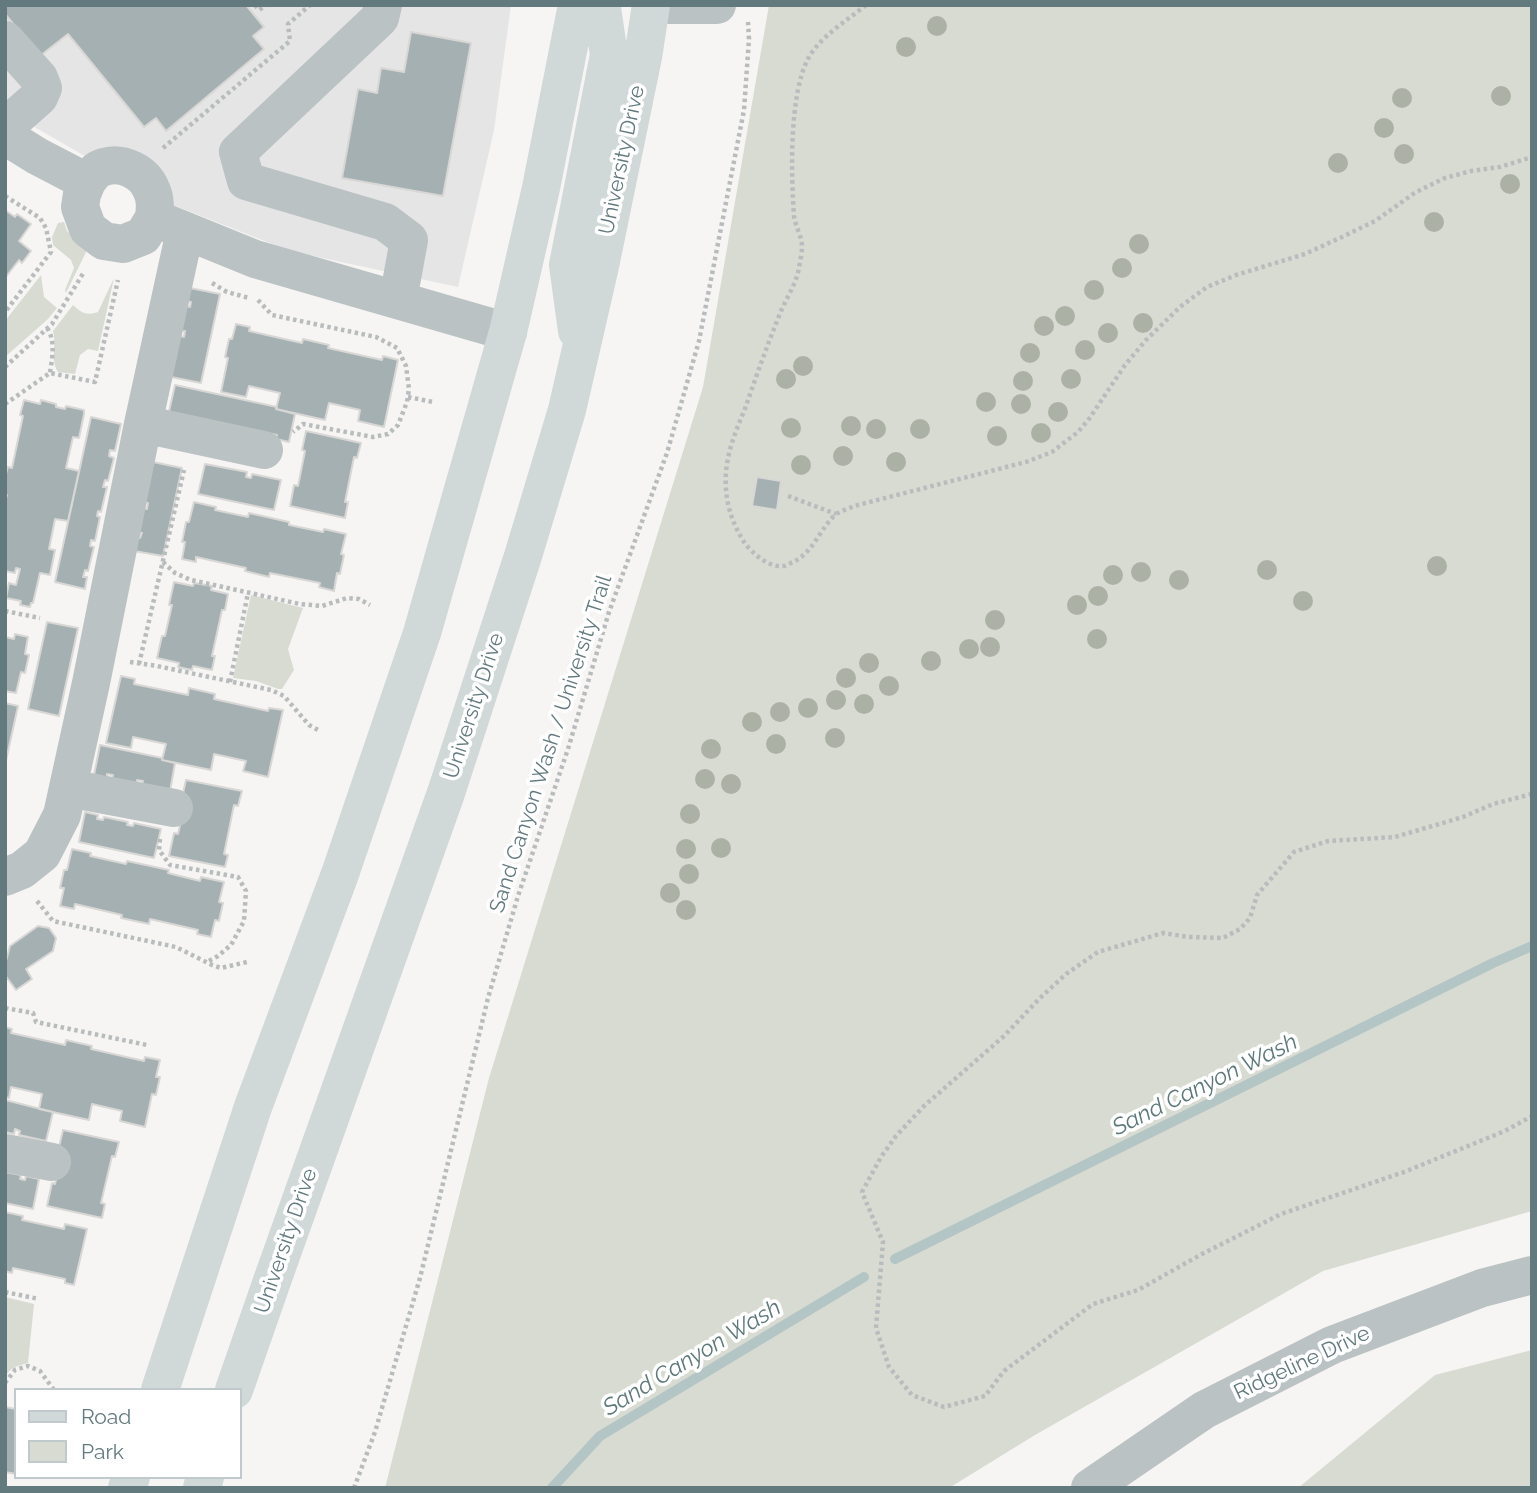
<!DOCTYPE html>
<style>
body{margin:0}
#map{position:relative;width:1537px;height:1493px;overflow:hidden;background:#f6f5f3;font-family:Raleway,sans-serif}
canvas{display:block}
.frame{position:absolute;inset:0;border:7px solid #62797d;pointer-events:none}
.legend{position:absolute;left:14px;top:1388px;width:228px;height:91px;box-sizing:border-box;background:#fff;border:2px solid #c0c9cb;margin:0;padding:9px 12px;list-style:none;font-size:21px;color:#62797d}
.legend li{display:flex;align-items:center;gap:14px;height:35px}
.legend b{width:35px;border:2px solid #c0c9cb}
</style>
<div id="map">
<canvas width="1537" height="1493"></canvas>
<div class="frame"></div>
<ul class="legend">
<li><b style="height:9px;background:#d0d8d8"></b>Road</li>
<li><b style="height:19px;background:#d8dbd2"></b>Park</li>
</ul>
</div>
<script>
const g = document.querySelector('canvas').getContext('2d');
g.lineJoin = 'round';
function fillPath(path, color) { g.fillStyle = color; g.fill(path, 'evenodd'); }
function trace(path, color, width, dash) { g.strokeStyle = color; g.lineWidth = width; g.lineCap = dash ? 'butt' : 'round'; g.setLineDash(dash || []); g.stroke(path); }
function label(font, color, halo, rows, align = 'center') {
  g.font = font + ' Raleway,sans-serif'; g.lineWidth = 7; g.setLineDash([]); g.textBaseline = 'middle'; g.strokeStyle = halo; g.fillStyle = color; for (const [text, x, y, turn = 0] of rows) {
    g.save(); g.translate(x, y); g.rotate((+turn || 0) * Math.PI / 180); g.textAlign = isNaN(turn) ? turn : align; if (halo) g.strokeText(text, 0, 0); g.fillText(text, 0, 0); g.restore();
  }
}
fillPath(new Path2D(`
 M5 5H511L494 130 458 287 290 251 163 201 5 110Z`), '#e4e5e4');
fillPath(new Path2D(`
 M769 5H1532V1211L1323 1271 1035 1435 949 1488H385L489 1078 703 387Z
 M64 222 67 231 87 250 66 293 65 290 74 268 71 260 53 245 52 237 58 223Z
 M41 275 44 297 57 308 48 319 5 357V321Z
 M114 278 98 351 88 349 80 355 75 374 58 372C50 360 57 344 53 331L73 305C82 313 86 316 98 312Z
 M251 595 303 608 288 649 294 670 282 689H278L256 681 233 678Z
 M5 1297 34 1304 28 1363C18 1366 10 1367 5 1377Z
 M1532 1350V1488H1298L1435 1375Z`), '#d8dbd2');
trace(new Path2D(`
 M895 1259 1493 963 1532 946
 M552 1488 600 1436 864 1277`), '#b3c5c5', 10);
const building = new Path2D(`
 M5 5H246L264 27 253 36 264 49 166 131 156 118 144 127 68 34 40 56 5 14Z
 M411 32 471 43 443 196 342 178 358 89 377 93 381 68 404 72Z
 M5 210 15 217 17 214 31 224 19 241 31 251 22 263 19 260 5 278Z
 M190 288 220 294 201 383 171 377 180 336 184 337 185 331H180L186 306 190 307 191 302 187 301Z
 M236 324 250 327 249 331 302 343 303 339 329 345 328 348 382 360 383 356 398 360 384 427 358 421 360 410 329 403 325 420 276 409 280 393 249 386 246 397 221 392 228 358 225 357 229 339H232Z
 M175 385 277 407 276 409 295 414 289 442 276 439 277 435 272 434 168 416Z
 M24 400 40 404 41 400 56 404V407L65 409 66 406 84 410V414L79 438 73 437 66 468 79 471 68 521 55 519 49 549 55 550 50 575 40 573 33 603H31L30 607 20 605 21 601 6 598 9 583 16 585 20 569 16 568 15 573 5 571V502L7 495H5V477L8 467 12 468 23 416 20 415Z
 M91 417 121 424 115 451 110 450 109 456 114 458 108 481 105 480 103 487H107L101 512 98 511 97 516 100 517 95 541 91 540 90 546 94 547 88 571 85 570 83 577H87L85 589 55 582Z
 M306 431 361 443 357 458 354 457 345 502H348L345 518 290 506 294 485 298 486 305 451 302 450Z
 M153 462 182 468 163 556 134 551 137 538H140L142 533 138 532 143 508 147 509 148 503 144 502Z
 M205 464 247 472 246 477 251 478 252 474 281 480 274 510 198 494Z
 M757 477 781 481 777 510 752 506Z
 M194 502 216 507 215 510 248 517 249 513 289 522V525L323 532 324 529 346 534 341 554 344 555 340 574 337 573 334 591 319 587 320 583 270 573 269 577 245 571 246 568 196 557V562L182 559 185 542H182L186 522H189Z
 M174 582 193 586 194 583 212 586 211 590 228 594 225 610H222L212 656H215L212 670 193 666 192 670 178 667 179 663 157 658 162 636H165L172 605H169Z
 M47 622 78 628 59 716 28 709Z
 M15 634 28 637 25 654 29 655 25 673 21 672 16 693 5 691V637L14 639Z
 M121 676 135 679 134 684 188 695 189 688 215 694 214 699 268 711 269 708 283 710 268 777 243 771 246 761 214 754 211 770 162 760 166 744 133 737 131 748 106 743Z
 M5 703 18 706 5 765Z
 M100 745 162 758V760L175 763 170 791 142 785 143 781 137 780V784L112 779 113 775 107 774V778L94 775Z
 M186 780 242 791 238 806 234 805 224 854 228 855 225 867 169 856 174 833 178 834 185 803 181 802Z
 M85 812 98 815 97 819 103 820 104 817 128 822 127 825 133 826 134 823 161 829 154 858 79 842Z
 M72 849 91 853 90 856 126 864 127 861 169 870 168 873 200 881 201 877 224 882 219 902 223 903 219 921 215 920 211 937 197 934 198 930 150 919 149 924 121 918 122 915 75 904 74 909 60 906 64 888H60L64 870H67Z
 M38 926 49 928 56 938 53 951 26 969 32 979 16 990 5 975V965L10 946Z
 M5 1027 12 1029 11 1033 65 1045 66 1040 92 1046 91 1049 144 1061 145 1057 160 1060 156 1077H160L156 1095 152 1094 145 1127 120 1121 122 1111 92 1104 89 1120 39 1109 42 1094 11 1087 9 1098 5 1097Z
 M5 1100 53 1112 46 1141 19 1135 20 1131 15 1129 14 1134 5 1132Z
 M63 1130 119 1142 115 1157 112 1156 101 1203 105 1204 102 1218 47 1206 52 1183 55 1184 63 1152 58 1151Z
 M5 1172 21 1175 20 1179 25 1180 26 1176 39 1179 33 1209 5 1203Z
 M5 1212 23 1216 22 1220 64 1229 65 1224 87 1229 74 1285 65 1283V1279L13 1268 12 1273 5 1271Z
 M5 1407 16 1409V1474L5 1472Z`);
fillPath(building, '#a4b0b2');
trace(building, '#d8d7d5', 2);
trace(new Path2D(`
 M255 5 259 10 266 5
 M866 5C848 20 819 37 808 59 789 95 791 175 794 216 795 226 802 236 802 247 802 253 800 261 799 268 796 284 787 297 781 311 768 343 757 374 746 406 741 419 735 432 731 446 721 480 725 512 744 542 752 553 769 568 783 566 787 566 790 563 793 562 814 552 819 530 835 515 840 511 848 509 854 506L1026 462 1052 452 1078 432 1089 419 1125 365 1146 340 1180 307 1207 287 1236 275 1305 254 1342 237 1375 221 1416 192 1445 178 1471 171 1500 167 1532 157
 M163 148 290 41 288 24 310 5
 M5 196 40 218 46 228 51 252 5 312
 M212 283 227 292 249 298
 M258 300 272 315 376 337 397 348 406 366 409 389 407 402 398 425 388 434 373 437 303 424 293 432
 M47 328C56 341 52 358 50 373
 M5 367 52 324 84 272
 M408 397 433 402
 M5 404 50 373 95 382 118 280
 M788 496 836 514
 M163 562 175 573 191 580 300 604 322 606 347 598 359 599 370 605
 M5 611 40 618
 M130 662 157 666 271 690 284 696 309 725 320 731
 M139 664 184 470
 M230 682 248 593
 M1532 794 1493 804 1463 817 1395 837 1328 841 1294 852 1257 895 1250 918 1240 929 1223 938 1189 937 1163 933 1098 952 1066 974 1040 998 1003 1037 924 1106 896 1136 881 1157 862 1192 883 1242 876 1328 889 1367 912 1395 944 1407 985 1396 1004 1371 1093 1304 1138 1290 1202 1254 1281 1214 1404 1172 1505 1131 1532 1116
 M160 839 159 850 170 865 238 877 246 891 244 921 231 945 218 956 207 962
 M37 901 53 921 176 947 212 965 221 968 247 962
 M5 1008 33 1013 36 1022 147 1045
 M5 1292 39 1299
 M5 1383 15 1370 28 1366 40 1371 54 1390
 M354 1488 375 1432 420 1278 488 998 518 896 568 749 609 612 667 453 699 341 744 110 749 39 748 22`), '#b8bcbd', 4.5, [3.5, 3.5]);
trace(new Path2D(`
 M383 5 380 18 238 152 246 181 385 222 409 240 398 300
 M669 5H717
 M5 40 39 78 43 88 39 97 5 127
 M5 136 37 156 87 182C91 176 96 169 104 167 122 161 144 172 151 189 156 199 155 208 154 218L255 259 508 332
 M87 182 82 194 80 207 88 229 104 241 123 244 143 236 154 218
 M143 424 264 450
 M68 788 174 808
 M5 877 22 870 42 854 62 815 91 683 143 424 185 231
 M5 1153 52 1162
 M1090 1488 1204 1410 1332 1345 1482 1288 1532 1275`), '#bbc2c3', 38);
trace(new Path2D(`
 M577 331 568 265 609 55 602 8 594 5
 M160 1390 253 1107 340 874 422 633 508 332 541 188 577 5
 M234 1390 272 1281 446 793 523 556 567 410 600 266 643 57 651 5
 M127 1488 131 1477
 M202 1488 205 1477`), '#d0d8d8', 38);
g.fillStyle = '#acb1a5';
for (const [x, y] of [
 [937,26],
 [906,47],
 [1501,96],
 [1402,98],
 [1384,128],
 [1404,154],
 [1338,163],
 [1510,184],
 [1434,222],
 [1139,244],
 [1122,268],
 [1094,290],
 [1065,316],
 [1143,323],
 [1044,326],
 [1108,333],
 [1085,350],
 [1030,353],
 [803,366],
 [786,379],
 [1071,379],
 [1023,381],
 [986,402],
 [1021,404],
 [1058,412],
 [851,426],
 [791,428],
 [876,429],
 [920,429],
 [1041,433],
 [997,436],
 [843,456],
 [896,462],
 [801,465],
 [1437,566],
 [1267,570],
 [1141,572],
 [1113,575],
 [1179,580],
 [1098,596],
 [1303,601],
 [1077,605],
 [995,620],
 [1097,639],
 [990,647],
 [969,649],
 [931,661],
 [869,663],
 [846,678],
 [889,686],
 [836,700],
 [864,704],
 [808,708],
 [780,712],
 [752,722],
 [835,738],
 [776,744],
 [711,749],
 [705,779],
 [731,784],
 [690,814],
 [721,848],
 [686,849],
 [689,874],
 [670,893],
 [686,910]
]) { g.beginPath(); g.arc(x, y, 10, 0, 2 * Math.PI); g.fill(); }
label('21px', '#62797d', '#fff', [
 ["University Drive",622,160,-78],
 ["University Drive",474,706,-72],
 ["Sand Canyon Wash / University Trail",551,744,-72],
 ["University Drive",286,1241,-71],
 ["Ridgeline Drive",1302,1363,-25]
]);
label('italic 23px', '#5d7878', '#fff', [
 ["Sand Canyon Wash",1205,1085,-26],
 ["Sand Canyon Wash",692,1358,-31]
]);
</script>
